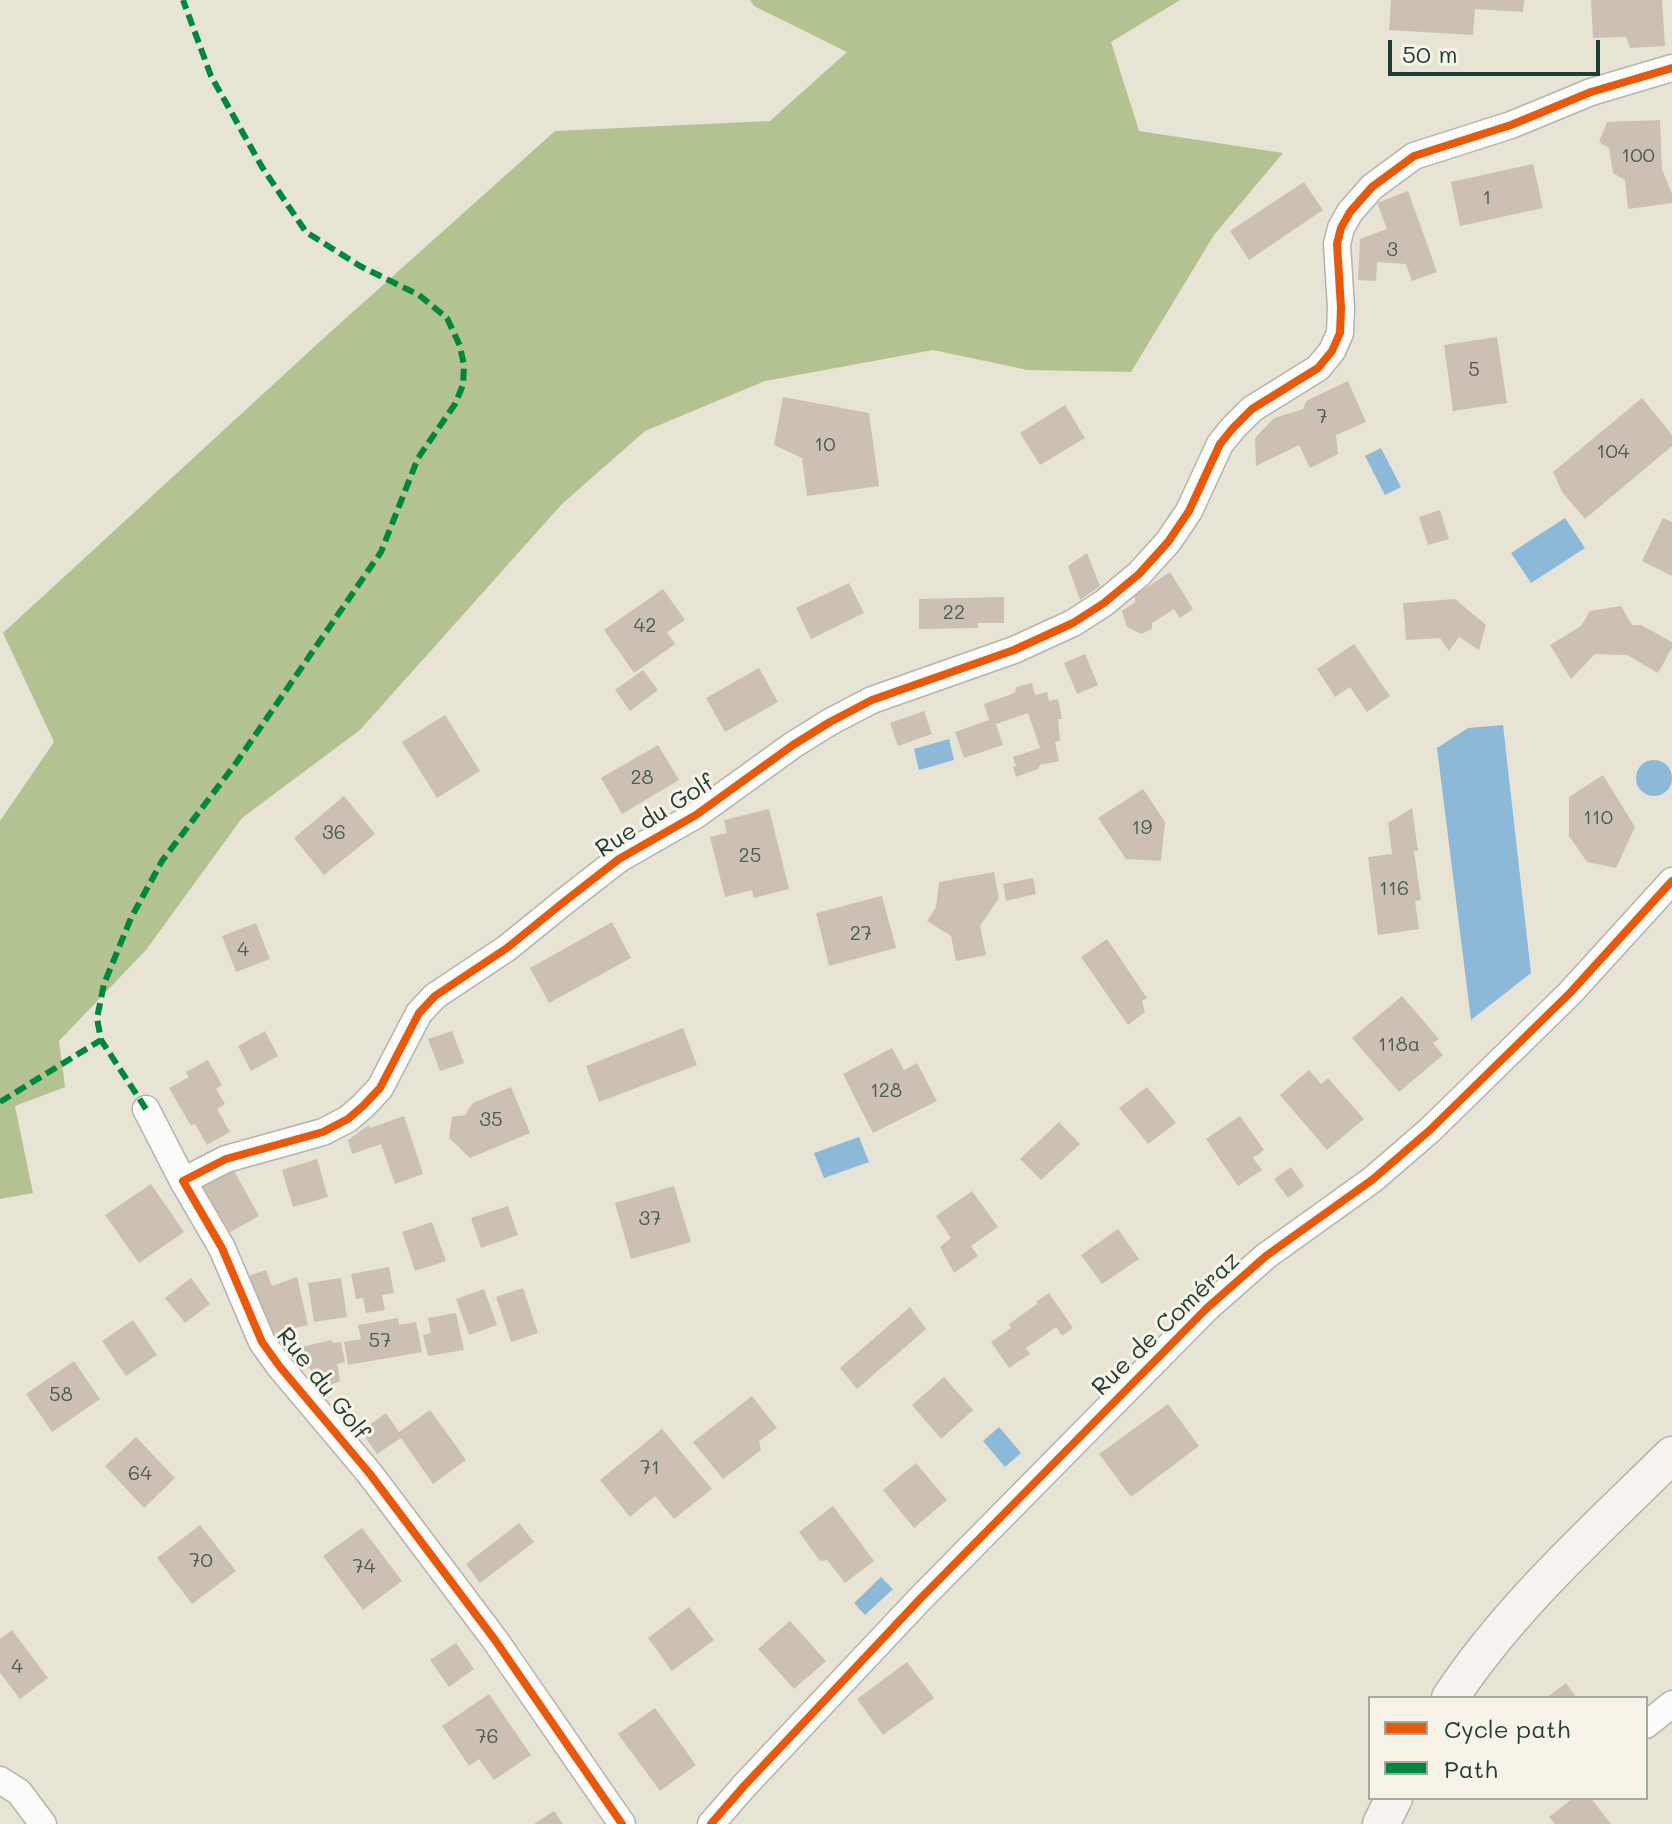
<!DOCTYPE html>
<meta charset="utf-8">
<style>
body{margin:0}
#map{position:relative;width:1672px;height:1824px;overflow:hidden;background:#e7e4d6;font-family:Mali,sans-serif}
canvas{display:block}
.legend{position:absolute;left:1368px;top:1696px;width:280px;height:104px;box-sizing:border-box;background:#f7f3e8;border:2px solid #a1aaa0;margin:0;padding:10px 14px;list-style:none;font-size:24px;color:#1f3d34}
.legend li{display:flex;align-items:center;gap:16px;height:40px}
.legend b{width:40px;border:2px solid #a1aaa0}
.scale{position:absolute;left:1388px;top:40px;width:212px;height:36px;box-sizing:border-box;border:4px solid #1f3d34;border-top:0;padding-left:10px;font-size:24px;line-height:28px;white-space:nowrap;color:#1f3d34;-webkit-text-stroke:6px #f7f3e8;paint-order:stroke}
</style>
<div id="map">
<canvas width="1672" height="1824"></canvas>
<ul class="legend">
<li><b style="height:10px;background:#e8590c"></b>Cycle path</li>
<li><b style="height:10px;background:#00873e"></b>Path</li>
</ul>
<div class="scale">50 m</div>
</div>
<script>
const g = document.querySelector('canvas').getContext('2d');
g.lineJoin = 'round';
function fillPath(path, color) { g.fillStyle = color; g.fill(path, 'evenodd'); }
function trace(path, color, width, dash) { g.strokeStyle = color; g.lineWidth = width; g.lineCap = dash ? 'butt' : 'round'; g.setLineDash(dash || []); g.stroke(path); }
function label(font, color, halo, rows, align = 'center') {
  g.font = font + ' Mali,sans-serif'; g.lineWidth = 6; g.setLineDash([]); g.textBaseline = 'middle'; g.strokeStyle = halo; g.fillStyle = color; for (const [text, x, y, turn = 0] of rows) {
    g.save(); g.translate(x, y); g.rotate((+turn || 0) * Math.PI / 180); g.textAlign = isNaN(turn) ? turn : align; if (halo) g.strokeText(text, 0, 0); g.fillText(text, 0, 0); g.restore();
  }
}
fillPath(new Path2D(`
 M750 0H1180L1111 42 1139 131 1283 153 1214 235 1131 372 1028 370 933 350 765 381 645 431 562 504 360 730 242 818 146 950 59 1041 65 1087 15 1106 33 1193 0 1199V821L54 742 3 633 326 336 555 131 770 121 847 52 754 6Z`), '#b3c291');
fillPath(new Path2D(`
 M1381 448 1401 487 1385 495 1365 456Z
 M1565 518 1585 548 1531 583 1511 553Z
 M1503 725 1531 973 1471 1020 1437 748 1468 728Z
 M949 739 954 760 919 770 914 749Z
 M1636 778a18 18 0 1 1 36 0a18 18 0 1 1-36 0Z
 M859 1137 869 1162 824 1178 814 1153Z
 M999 1427 1021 1453 1005 1467 983 1441Z
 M881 1577 893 1589 865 1615 854 1603Z`), '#8bb9d7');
fillPath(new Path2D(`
 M1391 0H1524L1523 12 1475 9 1473 35 1389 30Z
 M1591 0H1662L1665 46 1630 48 1626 37 1593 38Z
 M1660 120 1662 169 1672 194V203L1628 209 1625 180 1613 173 1609 148 1599 142 1607 122Z
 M1533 164 1543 208 1460 226 1451 182Z
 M1304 182 1323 210 1249 260 1230 231Z
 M1408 191 1437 272 1412 281 1406 264 1377 262 1376 281 1358 280 1360 239 1387 229 1377 203Z
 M1497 337 1507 403 1453 411 1444 345Z
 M1348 381 1366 422 1336 435 1338 454 1310 468 1299 445 1256 466 1255 438 1274 418 1303 409 1306 401Z
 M783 397 869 413 879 486 807 496 802 458 774 445Z
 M1642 398 1672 435V446L1585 519 1562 492 1553 472Z
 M1065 405 1085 438 1040 465 1020 433Z
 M1440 510 1449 539 1428 545 1419 517Z
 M1663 518 1672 522V576L1642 561Z
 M1087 553 1100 586 1080 600 1068 566Z
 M1170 572 1193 609 1180 618 1174 609 1152 623V629L1141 634 1127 627 1122 611 1135 602V595Z
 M849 583 864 613 811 639 796 608Z
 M663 589 685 620 667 632 675 644 634 673 604 630Z
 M1004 597V623H978V628L919 629V599Z
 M1455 599 1486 625 1479 650 1459 637 1449 651 1440 638 1406 640 1403 603Z
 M1621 606 1632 625H1641L1672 642V648L1658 673 1627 655 1595 654 1571 679 1550 645 1581 626 1590 611Z
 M1354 644 1390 696 1367 712 1350 687 1335 697 1317 669Z
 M1085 654 1098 685 1077 694 1064 663Z
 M759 668 778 702 725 732 706 698Z
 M643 670 658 690 630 711 615 690Z
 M1032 683 1035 695 1047 692 1049 701 1058 699 1062 719H1058L1060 741 1055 742 1059 761 1040 765 1038 769 1016 777 1013 767 1016 766 1013 757 1040 748 1028 713 996 724 1003 745 964 758 955 732 989 720 984 704 1015 693 1016 687Z
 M924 711 932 734 898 746 890 723Z
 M445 715 480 771 437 798 402 742Z
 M658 745 679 780 622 814 601 778Z
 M1603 775 1635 827 1616 868 1587 862 1569 836V797Z
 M1143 789 1165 822 1161 861 1126 859 1098 818Z
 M344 796 375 834 324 875 294 838Z
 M1412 808 1418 851H1414L1421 900 1415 901 1419 929 1378 935 1368 857 1392 854 1388 823Z
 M769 809 789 889 754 898 752 890 725 897 710 837 727 833 724 820Z
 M994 872 999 898 980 926 986 955 956 961 951 936 927 921 936 907 939 882Z
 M1033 878 1036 894 1006 901 1003 884Z
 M882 896 896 948 829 966 816 913Z
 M612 922 631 958 549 1003 530 968Z
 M256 923 270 959 236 972 222 936Z
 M1107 939 1147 998 1142 1001 1145 1012 1128 1025 1081 957Z
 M1402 996 1439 1039 1433 1043 1443 1055 1399 1092 1352 1038Z
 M683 1028 697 1065 599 1102 586 1066Z
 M265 1031 278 1056 251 1071 238 1046Z
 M452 1031 464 1063 440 1071 428 1039Z
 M892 1048 904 1070 917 1063 937 1101 873 1133 843 1074Z
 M208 1060 222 1085 216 1089 225 1104 217 1109 230 1132 207 1145 195 1124 191 1126 169 1088 189 1077 186 1072Z
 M1309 1070 1321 1084 1328 1078 1364 1119 1327 1150 1280 1095Z
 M511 1087 530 1133 470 1158 449 1138 452 1117 465 1115 473 1103Z
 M1147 1087 1176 1123 1148 1144 1119 1108Z
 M404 1116 423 1174 395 1184 381 1144 352 1154 348 1140 369 1125 370 1128Z
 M1240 1116 1264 1150 1253 1158 1262 1170 1238 1186 1206 1139Z
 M1059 1122 1080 1144 1041 1180 1020 1159Z
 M317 1159 328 1197 293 1207 282 1170Z
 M232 1167 259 1216 223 1236 195 1188Z
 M1291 1167 1304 1186 1288 1198 1274 1179Z
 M151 1184 184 1232 139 1263 105 1215Z
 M674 1186 691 1242 631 1259 615 1203Z
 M972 1191 998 1227 971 1246 978 1256 954 1273 940 1247 951 1238 936 1216Z
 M508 1206 518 1235 481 1248 471 1218Z
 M432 1222 446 1261 415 1271 402 1232Z
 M1118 1229 1139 1259 1102 1284 1081 1255Z
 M389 1267 394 1293 382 1295 385 1310 366 1313 363 1298 356 1299 351 1274Z
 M266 1270 272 1286 297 1277 308 1325 271 1334 242 1278Z
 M191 1278 210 1304 185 1323 165 1298Z
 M341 1278 347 1317 314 1322 308 1283Z
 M523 1288 538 1333 511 1342 496 1297Z
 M484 1289 497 1325 469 1335 456 1299Z
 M1049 1293 1073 1328 1062 1336 1056 1327 1026 1348 1030 1354 1009 1368 991 1342 1011 1328 1009 1324 1037 1304 1036 1302Z
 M910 1307 926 1329 857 1389 840 1368Z
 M456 1313 464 1350 428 1356 423 1335 431 1333 428 1318Z
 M398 1318 399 1325 416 1322 422 1352 348 1365 344 1342 361 1339 358 1325Z
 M133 1320 157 1355 126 1376 102 1341Z
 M332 1340 333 1343 341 1342 345 1362 337 1364 340 1381 323 1388 296 1348Z
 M74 1361 100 1399 52 1432 26 1394Z
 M944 1377 973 1410 941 1439 912 1405Z
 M752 1396 777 1428 759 1441 761 1450 723 1479 693 1442Z
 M1168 1404 1199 1446 1131 1497 1099 1454Z
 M430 1410 466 1460 433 1484 401 1438 377 1454 361 1431 386 1413 399 1432Z
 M662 1429 712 1489 674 1519 655 1496 630 1517 600 1480Z
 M136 1437 175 1478 144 1508 105 1466Z
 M916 1463 947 1500 914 1528 883 1490Z
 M833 1506 874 1561 845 1583 827 1560 820 1561 799 1532Z
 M519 1523 534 1542 480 1583 466 1564Z
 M200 1525 236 1571 192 1604 157 1558Z
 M362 1528 402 1581 363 1610 323 1556Z
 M689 1607 714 1640 672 1671 648 1638Z
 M790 1621 826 1661 794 1689 758 1649Z
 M12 1630 48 1678 20 1699 0 1673V1639Z
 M456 1643 474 1669 449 1687 430 1660Z
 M907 1662 934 1698 883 1735 857 1699Z
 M1566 1683 1577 1698H1546Z
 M489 1694 531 1755 494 1780 479 1759 469 1766 442 1726Z
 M655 1708 696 1765 660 1791 618 1734Z
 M1573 1798H1591L1611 1824H1555L1549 1817Z
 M554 1811 563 1824H534Z`), '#cbc0b3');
const street = new Path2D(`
 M146 1109 183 1181
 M1646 1725 1672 1704
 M0 1780 19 1792 43 1824
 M622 1824 495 1640 370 1474 280 1367 262 1342 222 1248 183 1181 226 1159 323 1132 348 1119 363 1106 380 1088 419 1013 435 996 507 948 565 901 619 859 696 815 793 745 830 722 872 700 1014 650 1073 623 1104 603 1139 574 1168 542 1189 511 1220 444 1233 428 1252 409 1318 368 1332 351 1340 333 1341 308 1337 244 1341 228 1350 212 1372 187 1414 156 1511 125 1591 92 1672 68
 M711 1824 745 1785 920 1599 1207 1308 1266 1256 1372 1180 1430 1130 1570 993 1672 881`);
const secondary = new Path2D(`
 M1450 1698C1511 1606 1594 1532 1672 1455
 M1381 1824 1394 1798`);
trace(street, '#b3b4ab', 29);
trace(secondary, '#b3b4ab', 39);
trace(street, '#fbfbf9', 26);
trace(secondary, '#f6f2ef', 36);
trace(new Path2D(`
 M0 1102 101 1040
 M146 1109 101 1040 97 1018 104 984 131 918 162 861 236 763 381 552 418 458 455 404 463 385 464 366 460 346 447 318 419 295 360 266 306 232 262 167 211 76 183 0`), '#00873e', 6, [12, 6]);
trace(new Path2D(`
 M622 1824 495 1640 370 1474 280 1367 262 1342 222 1248 183 1181 226 1159 323 1132 348 1119 363 1106 380 1088 419 1013 435 996 507 948 565 901 619 859 696 815 793 745 830 722 872 700 1014 650 1073 623 1104 603 1139 574 1168 542 1189 511 1220 444 1233 428 1252 409 1318 368 1332 351 1340 333 1341 308 1337 244 1341 228 1350 212 1372 187 1414 156 1511 125 1591 92 1672 68
 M711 1824 745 1785 920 1599 1207 1308 1266 1256 1372 1180 1430 1130 1570 993 1672 881`), '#e8590c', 8);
label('20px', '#4a5e54', null, [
 ["100",1638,156],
 ["1",1487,198],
 ["3",1392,250],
 ["5",1474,370],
 ["7",1322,417],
 ["10",825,445],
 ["104",1613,452],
 ["22",954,613],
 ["42",645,626],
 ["28",642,778],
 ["110",1598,818],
 ["19",1142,828],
 ["36",334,833],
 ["25",750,856],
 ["116",1394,889],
 ["27",861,934],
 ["4",243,950],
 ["118a",1399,1045],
 ["128",886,1091],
 ["35",491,1120],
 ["37",650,1219],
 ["57",380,1341],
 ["58",61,1395],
 ["71",650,1468],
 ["64",140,1474],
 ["70",201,1561],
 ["74",364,1567],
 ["4",17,1667],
 ["76",487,1737]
]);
label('24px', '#1f3d34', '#f7f3e8', [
 ["Rue du Golf",655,816,-32],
 ["Rue de Coméraz",1166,1324,-44],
 ["Rue du Golf",323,1384,52]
]);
</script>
